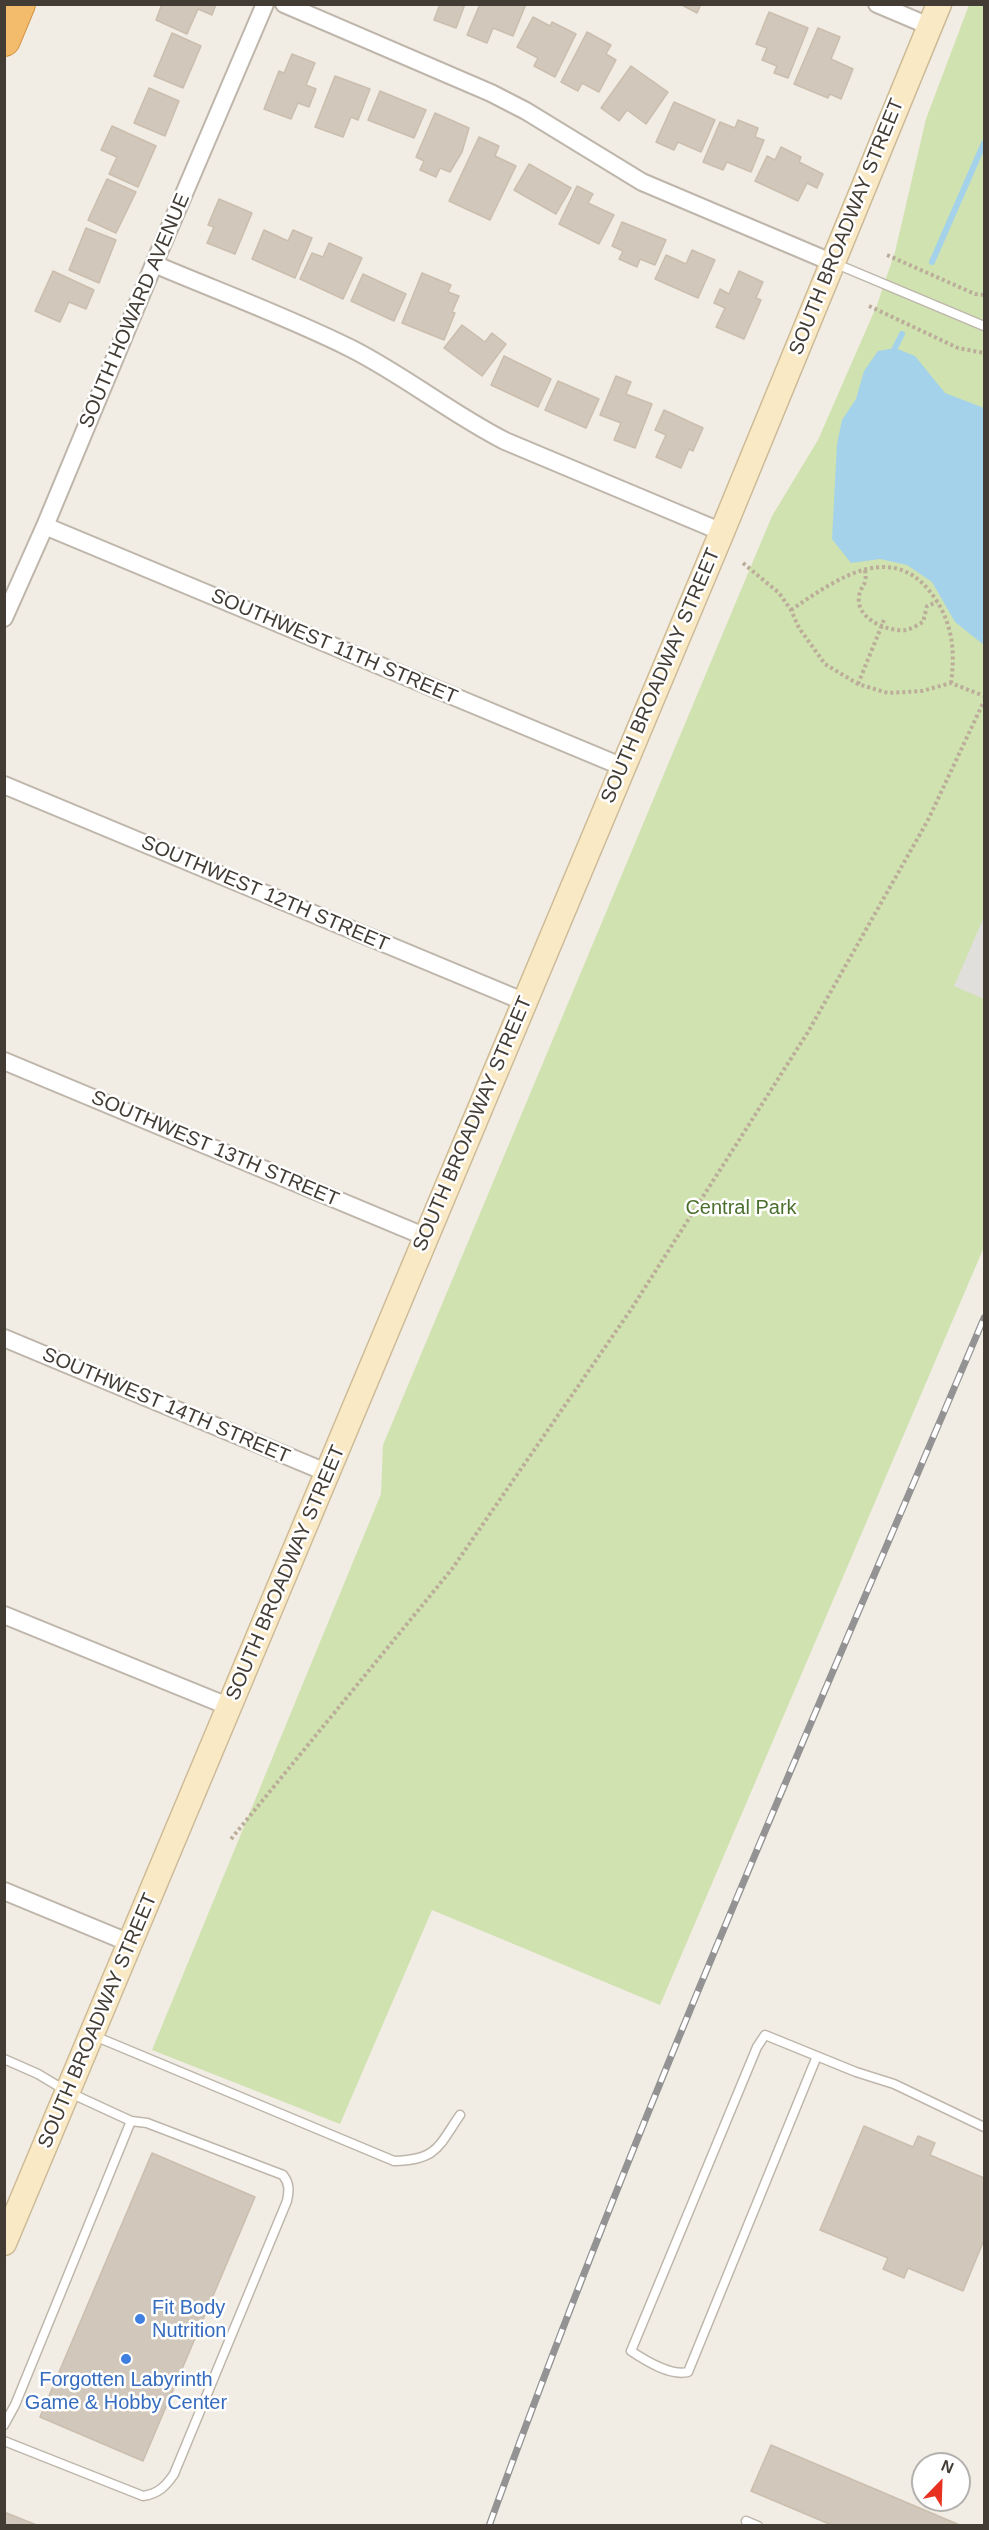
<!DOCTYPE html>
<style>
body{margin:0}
#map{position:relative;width:989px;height:2530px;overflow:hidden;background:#f1ece4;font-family:Helvetica,sans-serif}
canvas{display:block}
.frame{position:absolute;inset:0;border:6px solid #423c35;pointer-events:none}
.north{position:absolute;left:911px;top:2452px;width:60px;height:60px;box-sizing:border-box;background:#fff;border:2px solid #b3b1ae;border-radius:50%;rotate:23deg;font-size:16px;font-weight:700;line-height:24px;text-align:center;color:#423c35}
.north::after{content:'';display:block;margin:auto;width:21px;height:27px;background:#e93122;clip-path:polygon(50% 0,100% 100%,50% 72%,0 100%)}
</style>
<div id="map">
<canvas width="989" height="2530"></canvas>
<div class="frame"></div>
<div class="north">N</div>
</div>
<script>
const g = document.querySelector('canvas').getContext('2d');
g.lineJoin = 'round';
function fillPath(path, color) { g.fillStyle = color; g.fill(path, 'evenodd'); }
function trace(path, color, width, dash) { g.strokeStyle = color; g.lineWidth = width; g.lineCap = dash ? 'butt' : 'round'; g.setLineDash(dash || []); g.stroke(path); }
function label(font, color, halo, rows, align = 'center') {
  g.font = font + ' Helvetica,sans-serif'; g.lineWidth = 5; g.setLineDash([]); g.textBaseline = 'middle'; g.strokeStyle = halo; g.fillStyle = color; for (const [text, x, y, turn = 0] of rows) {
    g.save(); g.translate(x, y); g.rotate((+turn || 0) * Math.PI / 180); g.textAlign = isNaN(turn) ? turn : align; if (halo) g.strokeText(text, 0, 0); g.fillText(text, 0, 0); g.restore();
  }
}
fillPath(new Path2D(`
 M969 5H984V1247L660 2005 432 1910 340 2124 152 2050 381 1494 383 1445 772 516 818 440 877 305 895 252 926 119Z`), '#cfe2af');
fillPath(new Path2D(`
 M984 917V999L954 986Z`), '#e1dfdc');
fillPath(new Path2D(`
 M895 348 915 356 945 393 984 408V645L955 622 932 582 907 565 880 559 851 563 832 539 837 444 842 420 856 399 864 371 878 351Z`), '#a4d2ea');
trace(new Path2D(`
 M932 262 984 143
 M895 348 902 334`), '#a4d2ea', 6);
const building = new Path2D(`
 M162 4H216L212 15 198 9 187 34 156 20Z
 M440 4H465L456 28 434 20Z
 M480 4H526L513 36 493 28 487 43 467 35Z
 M680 4H701L697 13Z
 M769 12 808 28 788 78 774 73 777 66 762 60 767 48 756 44Z
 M533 17 550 26 552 22 576 34 555 77 534 66 538 58 517 47Z
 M818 28 840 37 831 59 853 69 841 99 830 94 828 98 794 84Z
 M587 32 611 45 606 54 616 60 599 92 582 83 578 91 561 82Z
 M172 33 201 46 183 88 154 76Z
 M292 54 315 63 306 85 316 89 309 107 298 103 291 119 264 109 279 71 284 73Z
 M631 66 668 92 646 124 627 110 619 121 601 108Z
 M335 76 370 89 358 120 351 117 343 137 315 127Z
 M149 88 179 101 165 136 134 123Z
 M380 91 426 110 414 138 368 120Z
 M674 102 715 120 701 152 678 142 674 150 656 142Z
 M435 113 469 128 462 152 450 172 440 168 436 177 420 170 424 161 416 157Z
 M738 120 758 128 755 137 764 140 751 172 727 162 723 170 703 162 720 122 735 128Z
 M112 126 156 146 138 187 109 174 117 157 101 150Z
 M479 137 499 146 495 156 516 166 490 220 449 201Z
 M781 147 801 157 799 162 823 174 817 188 807 183 798 201 755 181 767 156 775 160Z
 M529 164 571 188 556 214 514 190Z
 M107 179 136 192 116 233 88 220Z
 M577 186 593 194 588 203 614 215 599 244 559 224Z
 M219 199 252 213 235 254 207 243 214 227 208 225Z
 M622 222 666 240 655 265 640 259 637 267 619 259 623 251 612 246Z
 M86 228 116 240 99 283 69 270Z
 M264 230 288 241 293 230 312 238 295 278 252 259Z
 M329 243 362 258 343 299 300 279 312 253 323 257Z
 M692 250 715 260 698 298 655 279 666 255 686 264Z
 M53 271 94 290 86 309 69 302 60 322 35 311Z
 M739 271 763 282 756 298 761 300 744 339 716 327 725 308 714 303 720 289 729 294Z
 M422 273 451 285 448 292 459 296 452 312 455 313 444 340 402 323Z
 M363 274 406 294 394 321 351 301Z
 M462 325 485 342 492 333 506 344 482 376 444 348Z
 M504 356 551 379 538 407 491 385Z
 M616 376 631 382 626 394 652 404 635 448 614 440 621 423 600 415Z
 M558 381 599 399 586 428 545 410Z
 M664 410 703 428 693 451 689 449 681 468 656 457 666 435 655 430Z
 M864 2126 913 2147 918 2136 935 2143 930 2155 984 2178V2240L963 2291 908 2268 904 2278 883 2269 888 2258 820 2230Z
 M152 2153 255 2197 143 2461 40 2417Z
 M771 2445 962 2526H834L751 2491Z
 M4 2512 39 2526H4Z`);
fillPath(building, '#d1c7ba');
trace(building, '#cbbeae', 1.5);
const service = new Path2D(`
 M834 263 984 326
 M92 2035 394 2161C437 2160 438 2147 460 2115
 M817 2056 688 2372C670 2376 646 2361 631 2351L757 2047 765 2035 856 2072 894 2084 984 2127
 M4 2059 38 2074 68 2092 131 2121 15 2405 4 2425
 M4 2441 143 2496C158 2494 166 2486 174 2474L287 2201C289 2191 290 2184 283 2175L147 2123 131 2121
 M746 2521 758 2526`);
const minor = new Path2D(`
 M284 4 491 93 526 111 642 182 831 262
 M877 4 929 26
 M154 264C220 292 288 317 352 349 405 376 452 414 505 441L722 532
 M45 526 623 767
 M4 618 45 526 154 264 265 4
 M4 785 525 1002
 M4 1061 426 1237
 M4 1338 328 1473
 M4 1615 230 1707
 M4 1891 130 1943`);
const secondary = new Path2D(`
 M4 2243 722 532 939 4`);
const motorway = new Path2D(`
 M4 40 19 4`);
trace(service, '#beb6ab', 11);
trace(minor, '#beb6ab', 20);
trace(secondary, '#cdbb97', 27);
trace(motorway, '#d1903e', 34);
trace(new Path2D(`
 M887 255 975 294 984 295
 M869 306 958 348 984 353
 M743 563 779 593 791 610 799 628 825 664 858 684 888 693 922 691 951 683 984 696
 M865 570C868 587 860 585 859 597 856 619 888 632 906 630 911 629 918 625 923 622L927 606 937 602
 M791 610C839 577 897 536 938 603 953 628 955 654 951 683
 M858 684 884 620
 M231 1839 452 1569 630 1311 808 1032 928 820 984 701`), '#bcad9a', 4, [3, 3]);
trace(service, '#fff', 8);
trace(minor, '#fff', 16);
trace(secondary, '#fae9c5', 24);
trace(motorway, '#f3bc6d', 32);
const rail = new Path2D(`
 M489 2526C637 2116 814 1718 984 1318`);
trace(rail, '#939393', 7);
trace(rail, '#fff', 4.5, [14]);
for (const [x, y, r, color] of [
 [140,2319,6,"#3f7fe0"],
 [126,2359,6,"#3f7fe0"]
]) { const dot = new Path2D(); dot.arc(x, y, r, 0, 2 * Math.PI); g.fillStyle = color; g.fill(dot); trace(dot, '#fff', 2); }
label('20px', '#423c35', '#fff', [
 ["SOUTH BROADWAY STREET",847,227,-68],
 ["SOUTH HOWARD AVENUE",135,311,-67],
 ["SOUTHWEST 11TH STREET",334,647,23],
 ["SOUTH BROADWAY STREET",661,676,-67],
 ["SOUTHWEST 12TH STREET",265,894,23],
 ["SOUTH BROADWAY STREET",473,1124,-67],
 ["SOUTHWEST 13TH STREET",215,1149,23],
 ["SOUTHWEST 14TH STREET",166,1406,23],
 ["SOUTH BROADWAY STREET",286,1573,-67],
 ["SOUTH BROADWAY STREET",98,2021,-67]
]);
label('20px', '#4b6f2d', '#fff', [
 ["Central Park",741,1208]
]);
label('20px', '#366cbe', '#fff', [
 ["Fit Body",152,2308],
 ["Nutrition",152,2331],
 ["Forgotten Labyrinth",126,2380,"center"],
 ["Game & Hobby Center",126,2403,"center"]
], 'left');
</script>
